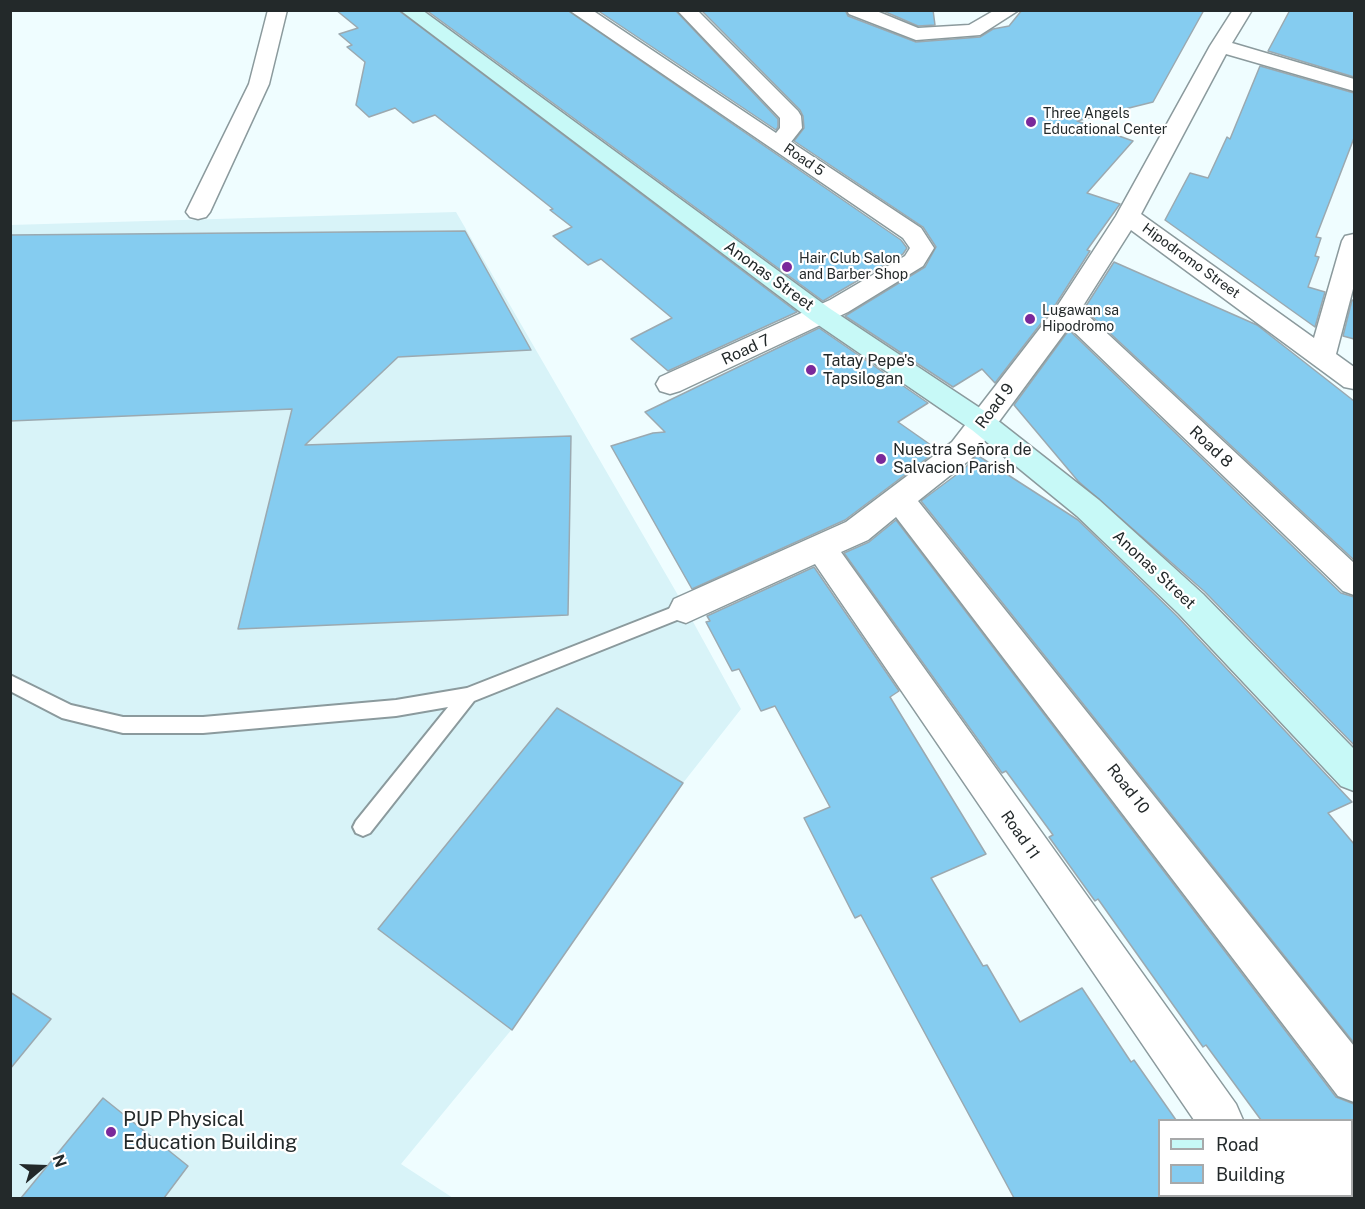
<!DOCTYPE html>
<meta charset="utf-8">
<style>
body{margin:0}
#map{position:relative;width:1365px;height:1209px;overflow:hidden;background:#effdff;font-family:"Public Sans",sans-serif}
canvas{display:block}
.frame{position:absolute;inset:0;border:12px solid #23292a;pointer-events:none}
.legend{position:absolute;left:1158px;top:1119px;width:195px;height:78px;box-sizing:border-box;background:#fff;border:2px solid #a7a9aa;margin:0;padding:8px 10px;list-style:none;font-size:18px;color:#23292a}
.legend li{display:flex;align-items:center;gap:12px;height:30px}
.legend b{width:30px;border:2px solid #a7a9aa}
.north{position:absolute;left:12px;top:1137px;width:60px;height:60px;-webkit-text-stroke:4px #fff;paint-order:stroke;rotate:71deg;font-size:16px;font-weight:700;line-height:24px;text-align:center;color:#23292a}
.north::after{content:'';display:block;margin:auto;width:21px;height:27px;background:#23292a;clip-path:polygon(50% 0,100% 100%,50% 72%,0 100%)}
</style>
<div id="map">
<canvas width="1365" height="1209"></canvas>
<div class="frame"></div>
<ul class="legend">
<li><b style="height:8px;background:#c7f9f7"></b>Road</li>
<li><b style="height:16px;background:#85ccf0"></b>Building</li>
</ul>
<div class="north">N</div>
</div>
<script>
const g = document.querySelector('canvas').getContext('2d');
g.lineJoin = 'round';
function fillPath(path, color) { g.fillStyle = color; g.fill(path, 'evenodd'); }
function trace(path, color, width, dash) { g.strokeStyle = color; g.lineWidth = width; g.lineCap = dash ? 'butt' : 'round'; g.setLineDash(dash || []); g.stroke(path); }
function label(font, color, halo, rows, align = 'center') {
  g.font = font + ' "Public Sans",sans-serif'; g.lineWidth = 4.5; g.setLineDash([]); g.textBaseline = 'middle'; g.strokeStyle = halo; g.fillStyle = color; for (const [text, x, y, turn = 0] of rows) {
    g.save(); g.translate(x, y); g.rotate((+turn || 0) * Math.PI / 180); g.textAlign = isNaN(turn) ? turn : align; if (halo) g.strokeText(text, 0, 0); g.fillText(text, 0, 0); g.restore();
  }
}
fillPath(new Path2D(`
 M456 212 686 609 741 709 683 783 512 1029 401 1164 453 1198H11L10 225Z`), '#d8f3f8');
const building = new Path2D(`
 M336 10H398L797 312 668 371 631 339 672 318 601 259 588 265 553 236 572 227 550 210 553 209 435 115 413 123 395 108 369 117 356 105 365 62 347 47 352 45 339 34 358 28Z
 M426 10H567L901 240 907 248 903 254 823 301Z
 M597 10H675L778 119V127L776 130Z
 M701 10H845L848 16 916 42 980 37 993 29 1009 26 1022 10H1204L1153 102 1077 121 1133 141 1087 193 1120 204 1087 250 1090 251 1056 304 995 383 982 369 953 387 845 316 925 267 936 247 923 227 794 141 804 128 803 116 800 110Z
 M881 10H933L935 25 918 26Z
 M1290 10H1354V77L1268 51Z
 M1260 66 1354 93V138L1316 237 1321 238 1315 256 1319 257 1308 287 1325 292 1315 327 1165 220 1190 173 1208 178 1227 137 1230 139Z
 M465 231 531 350 398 357 305 445 571 436 568 615 238 629 292 409 10 421V235Z
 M1114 262 1257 325 1354 401V560L1084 309Z
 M1352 300 1354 301V339L1343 336Z
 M819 328 928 403 898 422 938 450 845 520 692 589 611 446 653 433 665 432 645 412Z
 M1069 330 1341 593 1354 597V745L1205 592 1078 481 1014 405Z
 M977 455 1078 520 1177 616 1352 802 1328 813 1354 844V1043L921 501 964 469Z
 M896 520 1336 1097 1354 1104V1120H1261L1206 1045 1203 1047 1098 899 1095 901 1049 837 1053 835 1006 771 1002 773 844 553 869 542Z
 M814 567 899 691 890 697 986 854 931 878 983 966 987 965 1020 1022 1082 988 1131 1062 1134 1060 1176 1120H1160V1198H1014L861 915 855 918 804 818 830 807 775 706 761 711 739 669 732 671 706 622 710 621 707 616Z
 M557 708 683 783 512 1030 378 929Z
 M10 992 51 1019 10 1069Z
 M103 1098 188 1166 164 1198H21Z`);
fillPath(building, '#85ccf0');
trace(building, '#9ba9b0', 1.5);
const lane = new Path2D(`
 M686 602 692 604 694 609 692 614 474 701 370 833 363 836 356 833 353 827 356 821 448 707 396 716 203 733H123L62 718 10 691V675L71 705 123 717H203L396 700 467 688Z`);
const street = new Path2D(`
 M268 10H287L269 84 210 212 206 217 198 219 190 217 186 212 249 84Z
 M569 10H592L776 133 780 128V118L677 10H697L798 111 801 116 802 128 791 142 921 228 934 248 923 266 848 312 680 391 670 394 660 391 656 384 660 377 830 300 905 256 910 248 903 238Z
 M847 10H874L918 28 969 25 995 10H1019L980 35 916 40 849 14Z
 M1233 10H1252L1232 43 1354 79V91L1226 54 1141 214 1314 338 1342 241 1345 236 1354 234V285L1336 354 1354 367V389L1344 387 1131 230 1081 309 1354 563V595L1343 591 1069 327 972 458 918 501 1354 1046V1102L1338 1096 896 517 868 540 841 552 1236 1104 1243 1120H1194L815 564 686 623 674 619 669 609 674 599 846 522 952 442 1058 305 1116 216 1210 46Z
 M1249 1196H1296L1297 1198H1250Z`);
const secondary = new Path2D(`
 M400 10H422L829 308 992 416 1099 500 1203 594 1354 749V791L1341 786 1179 614 1077 516 972 430 811 320Z`);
trace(lane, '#8b9a9d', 4);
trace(street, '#8b9a9d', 3);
trace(secondary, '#8b9a9d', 3);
fillPath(lane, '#fff');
fillPath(street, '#fff');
fillPath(secondary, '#c7f9f7');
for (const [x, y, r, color] of [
 [1031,122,6,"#7a299a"],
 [787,267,6,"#7a299a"],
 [1030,319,6,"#7a299a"],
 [811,370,6,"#7a299a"],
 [881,459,6,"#7a299a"],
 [111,1132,6,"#7a299a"]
]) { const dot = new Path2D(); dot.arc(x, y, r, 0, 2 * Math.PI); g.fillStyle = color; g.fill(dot); trace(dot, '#fff', 2); }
label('14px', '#23292a', '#fff', [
 ["Three Angels",1043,114],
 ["Educational Center",1043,130],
 ["Hair Club Salon",799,259],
 ["and Barber Shop",799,275],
 ["Lugawan sa",1042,311],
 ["Hipodromo",1042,327]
], 'left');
label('14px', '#23292a', '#fff', [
 ["Road 5",804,160,34],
 ["Hipodromo Street",1191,261,36]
]);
label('16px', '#23292a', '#fff', [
 ["Anonas Street",769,276,36],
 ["Road 7",746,350,-25],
 ["Road 9",995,406,-53],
 ["Road 8",1211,447,43],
 ["Anonas Street",1154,570,43],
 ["Road 10",1128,789,52],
 ["Road 11",1020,835,55]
]);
label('16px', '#23292a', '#fff', [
 ["Tatay Pepe's",823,361],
 ["Tapsilogan",823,379],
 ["Nuestra Señora de",893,450],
 ["Salvacion Parish",893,468]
], 'left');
label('20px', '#23292a', '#fff', [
 ["PUP Physical",123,1120],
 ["Education Building",123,1143]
], 'left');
</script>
